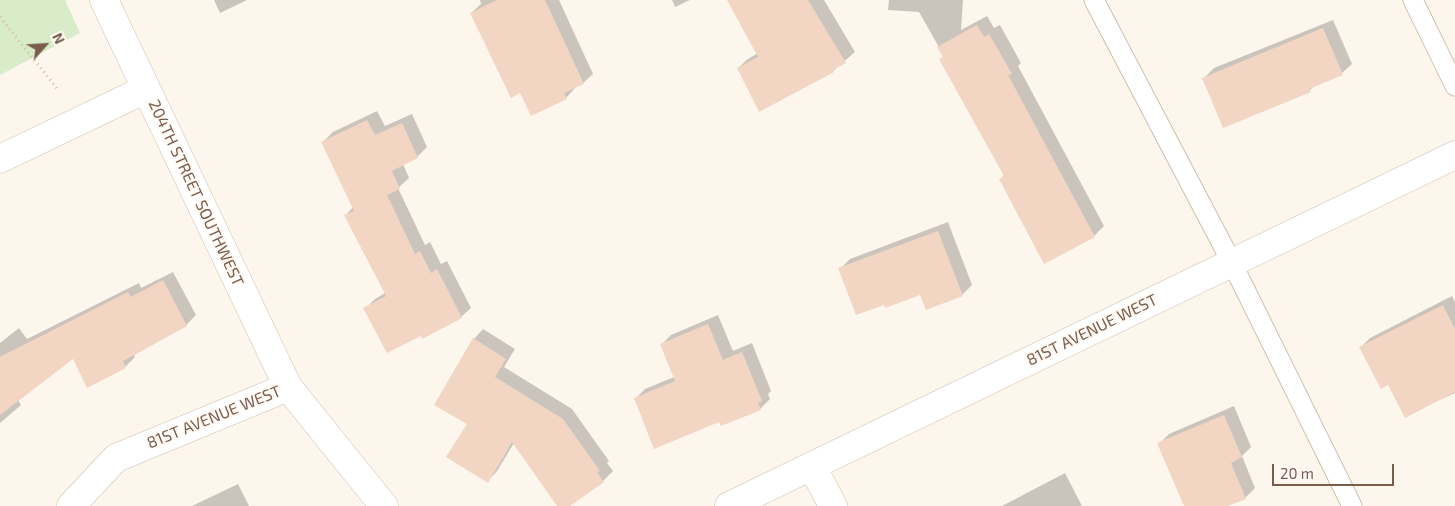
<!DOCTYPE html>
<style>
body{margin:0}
#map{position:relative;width:1455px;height:506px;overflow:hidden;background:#fdf6ec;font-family:"Exo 2",sans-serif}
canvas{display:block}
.north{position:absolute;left:20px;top:20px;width:50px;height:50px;-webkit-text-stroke:4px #fffaf3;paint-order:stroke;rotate:64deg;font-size:14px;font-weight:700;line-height:20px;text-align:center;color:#7a5c4d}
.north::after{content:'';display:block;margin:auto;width:18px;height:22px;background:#7a5c4d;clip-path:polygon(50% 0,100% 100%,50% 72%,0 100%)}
.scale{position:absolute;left:1272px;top:464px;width:122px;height:22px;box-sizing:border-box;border:2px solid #7a5c4d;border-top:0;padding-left:6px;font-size:15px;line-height:18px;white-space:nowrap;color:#7a5c4d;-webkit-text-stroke:4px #fffaf3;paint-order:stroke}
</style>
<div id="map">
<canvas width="1455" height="506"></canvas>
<div class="north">N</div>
<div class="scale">20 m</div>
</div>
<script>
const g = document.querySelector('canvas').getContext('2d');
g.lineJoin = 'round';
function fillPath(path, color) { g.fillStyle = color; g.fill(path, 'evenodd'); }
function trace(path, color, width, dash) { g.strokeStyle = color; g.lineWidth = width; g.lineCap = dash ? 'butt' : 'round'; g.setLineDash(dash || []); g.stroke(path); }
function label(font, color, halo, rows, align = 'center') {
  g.font = font + ' "Exo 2",sans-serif'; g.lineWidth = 4; g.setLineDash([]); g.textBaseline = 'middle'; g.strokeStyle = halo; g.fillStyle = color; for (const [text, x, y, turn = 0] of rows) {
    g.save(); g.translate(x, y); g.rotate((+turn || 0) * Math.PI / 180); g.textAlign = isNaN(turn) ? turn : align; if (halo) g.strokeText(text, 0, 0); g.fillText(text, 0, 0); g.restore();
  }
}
fillPath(new Path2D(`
 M0 0H65L80 33 0 75Z`), '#d8ecc9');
fillPath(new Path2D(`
 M214 0H247L220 13Z
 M480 0H559L593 74 583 83 576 87 566 98 521 91 471 13 481 4Z
 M672 0H690L675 7Z
 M729 0H824L855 52 833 71 738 68 748 59 758 53Z
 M889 0H963L961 30 987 16 994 28 1000 25 1021 63 1018 66 1104 226 1094 236 1001 179 1004 175 941 59 944 56 919 12 888 10Z
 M1333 20 1352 64 1342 73 1316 84 1310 90 1204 78 1214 68Z
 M377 111 385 126 412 114 427 147 417 157 403 164 409 178 398 188 425 245 430 242 441 264 447 261 471 308 461 317 365 309 375 299 385 293 345 216 353 207 323 142 333 132Z
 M948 222 972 285 962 295 921 293 885 303 840 269 850 259Z
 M173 272 196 315 186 325 134 355 135 357 125 367 73 357 18 400 21 405 0 423V343L19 328 27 339 139 283 141 288Z
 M1452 296 1455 302V393L1405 416 1389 384 1361 347 1370 338Z
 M718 315 733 351 752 343 771 391 768 394 770 399 760 409 720 421 635 399 645 389 674 377 661 345 671 335Z
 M483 329 515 349 504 367 572 409 609 461 607 463 613 471 603 481 568 506 514 443 497 471 488 481 468 424 474 339Z
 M1234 406 1251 447 1242 456 1255 488 1245 498 1225 506H1186L1159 444 1169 434Z
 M1065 473 1082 506H1002Z
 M238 484 249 506H192Z`), '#0003');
fillPath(new Path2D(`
 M497 0H545L584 84 564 93 567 99 531 116 520 93 511 98 470 13Z
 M727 0H808L846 63 833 70 834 72 759 112 737 68 758 57Z
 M977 25 984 37 989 34 1012 74 1008 75 1095 237 1044 264 999 179 1004 176 939 59 943 57 937 47Z
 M1323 28 1343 75 1309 89 1311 92 1223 128 1202 78Z
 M367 120 375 135 402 123 418 158 392 171 400 189 387 195 415 254 420 251 431 273 437 269 462 318 422 339 421 336 387 353 363 308 386 296 344 215 354 211 321 142Z
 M938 231 963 296 926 310 920 295 885 308 884 305 856 315 838 268Z
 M163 280 187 326 123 361 126 368 87 388 73 359 0 415V357L128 292 131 297Z
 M1443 305 1455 329V392L1405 418 1388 385 1381 389 1359 347Z
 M708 324 723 360 742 352 762 401 758 403 761 410 721 426 719 422 654 449 634 398 675 381 660 344Z
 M473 338 506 359 495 377 563 419 600 471 597 472 604 482 570 506H557L512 442 488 483 446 457 467 424 434 405Z
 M1224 415 1242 457 1231 463 1246 499 1228 506H1184L1157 443Z`), '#f3d5c3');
const service = new Path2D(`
 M1094 0 1232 263 1352 506
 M1413 0 1455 86`);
const minor = new Path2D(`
 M812 466 833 506
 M71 506 116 458 288 387`);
const tertiary = new Path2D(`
 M104 0 288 387 384 506
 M0 159 146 89
 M729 506 1455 155`);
trace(service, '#d1beb0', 21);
trace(minor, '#d1beb0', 29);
trace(tertiary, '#d1beb0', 29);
trace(new Path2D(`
 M0 17 59 91`), '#d9b8a5', 3, [1, 4]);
trace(service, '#fff', 19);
trace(minor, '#fff', 28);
trace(tertiary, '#fff', 28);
label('16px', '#7a5c4d', '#fffaf3', [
 ["204TH STREET SOUTHWEST",196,193,65],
 ["81ST AVENUE WEST",1092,330,-26],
 ["81ST AVENUE WEST",214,417,-22]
]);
</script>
